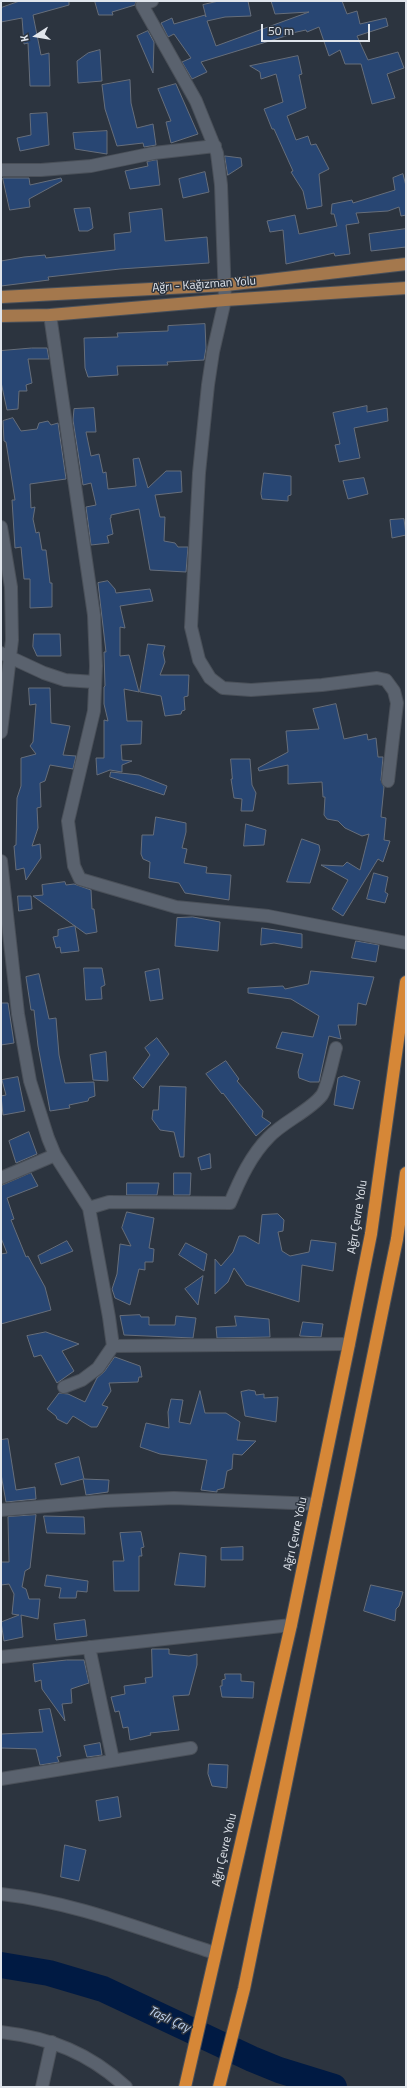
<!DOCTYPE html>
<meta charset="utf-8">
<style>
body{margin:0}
#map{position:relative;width:407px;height:2088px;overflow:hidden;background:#2c343f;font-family:"Titillium Web",sans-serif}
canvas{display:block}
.frame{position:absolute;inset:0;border:2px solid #e0e5ec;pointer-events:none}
.north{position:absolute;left:16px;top:16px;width:40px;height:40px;-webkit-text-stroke:3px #2c343f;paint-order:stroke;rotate:258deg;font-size:11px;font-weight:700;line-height:16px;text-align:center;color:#e0e5ec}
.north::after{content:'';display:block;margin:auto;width:14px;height:18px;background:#e0e5ec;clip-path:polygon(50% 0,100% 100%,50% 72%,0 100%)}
.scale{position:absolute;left:261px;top:24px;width:109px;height:18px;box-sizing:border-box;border:2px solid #e0e5ec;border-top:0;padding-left:5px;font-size:12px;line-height:14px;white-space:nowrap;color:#e0e5ec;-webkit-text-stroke:3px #2c343f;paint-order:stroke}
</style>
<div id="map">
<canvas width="407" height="2088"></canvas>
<div class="frame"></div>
<div class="north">K</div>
<div class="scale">50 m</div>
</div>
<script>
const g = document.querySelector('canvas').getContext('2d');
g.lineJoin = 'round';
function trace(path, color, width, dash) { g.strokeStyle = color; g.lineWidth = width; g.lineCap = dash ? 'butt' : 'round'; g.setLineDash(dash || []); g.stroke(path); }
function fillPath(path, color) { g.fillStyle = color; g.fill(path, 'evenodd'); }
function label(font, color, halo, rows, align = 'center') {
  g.font = font + ' "Titillium Web",sans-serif'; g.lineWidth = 3; g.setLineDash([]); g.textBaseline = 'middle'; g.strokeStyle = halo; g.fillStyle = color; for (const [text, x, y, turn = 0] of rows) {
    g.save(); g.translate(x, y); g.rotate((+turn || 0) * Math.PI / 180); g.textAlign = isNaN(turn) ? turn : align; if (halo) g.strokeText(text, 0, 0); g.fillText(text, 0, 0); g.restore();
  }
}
trace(new Path2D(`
 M1 1965 49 1973 103 1989 252 2059 279 2070 334 2087`), '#001a43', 26);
const building = new Path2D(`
 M20 1H69V5L33 15 41 55 49 53 50 86H30L28 43 24 44 22 18 1 22V8Z
 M95 1H136L135 5 112 12 113 15H99Z
 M219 1H248L251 16 225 17 207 21 216 46 309 12 275 14 271 1H342L347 14 357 11 360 24 386 18 388 26 357 36 368 60 398 52 404 68 387 74 395 98 372 104 361 64H345L340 50 329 56 319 27 307 32 306 30 292 33 289 35 201 62 207 72 192 79 182 62 191 58 174 34 168 37 161 23 172 18 174 24 205 15 206 17 203 5Z
 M148 31 154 42 153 73 137 36Z
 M100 50 102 81 78 83 77 61 88 53Z
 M298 56 302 74 299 75 306 108 287 116 296 140 308 136 311 145 316 144 329 169 319 174 322 206 307 209 303 191 291 172 293 171 274 129H272L264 109 283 102 276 74 261 79 260 72 250 66Z
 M130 80 131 103 137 128 153 124 156 145 144 147 143 143 117 146 105 109 102 85Z
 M176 84 198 134 171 143 166 122 171 121 158 89Z
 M47 113 49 145 20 151 17 138 31 135 30 114Z
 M107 131V154L75 149 73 133Z
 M225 156 241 158 242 166 228 175Z
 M157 160 160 185 130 189 125 171 148 166 147 162Z
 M205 172 209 192 183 198 179 179Z
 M403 174 406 186V215L401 216 399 207 388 211 356 213 359 223 346 225 350 254 335 256 334 253 286 264 283 230 270 232 267 221 295 215 299 234 337 226 334 214H331L332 204 352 200 353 203 395 190 393 178Z
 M3 178H29L30 185 61 178 62 181 29 199 30 207 10 210Z
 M90 208 93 228 88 231H79L74 209Z
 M162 209 165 241 207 237 209 263 120 269 48 277 49 280 1 286V261L24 257 45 255 46 258 115 250 114 234 131 232 129 213Z
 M406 229V247L371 251 369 234Z
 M205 324 206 348 204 360 167 362 168 365 117 366 118 375 88 377 85 368 84 338 118 337 117 333 168 331V326Z
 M32 348H47L49 359H28L32 383 26 385 27 391H19L18 409 7 410 1 382V351Z
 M367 406V412L387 408 388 421 354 428 360 458 339 462 335 445 340 444 333 413Z
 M94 408 96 432H86L91 456 99 454 103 473 106 472 108 489 136 486 133 459 139 458 148 488 166 471H181L182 492 155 495 160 517H165L164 541 175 543 178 547H188L186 572 150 570 139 509 111 515V518H110L113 534 107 536 109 543 91 545 86 507 96 505 91 483 83 485 73 420 74 409Z
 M13 418 21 431 37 429 39 423 48 421 51 425 58 423 66 479 30 484 31 508 35 507 33 519 36 533 39 532 42 550H46L50 583H52V607L30 608V579H24L21 547 15 548 12 500H15L6 442 4 441 3 421Z
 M264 473 291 476V495L288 496V501L262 499 261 494Z
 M364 478 368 494 348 499 343 481Z
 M404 519 406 535 392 538 390 520Z
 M108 581 115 589 116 593 150 589 153 601 120 606 125 628 120 627V656L129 655 139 692 124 689 127 721H142L141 744 121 745 122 760 132 761 122 765V772L110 770 97 775 96 758H104V720L108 721 104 704V687L105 686 104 652H106L98 583Z
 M34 634H60L61 656H37L33 647Z
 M148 644 165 646 163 653 165 662 160 675H189L188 696 184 697 185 710 182 711 181 714 165 716 161 696 140 692Z
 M29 688H50L51 723 70 726 63 755 76 756 73 769 50 765 45 781 40 783 41 807 37 808 38 828 32 846 40 844 41 858 26 880 24 868 16 870 14 846 16 845 17 798 21 786V758L36 754 30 746 33 742 36 704 30 705Z
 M336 704 344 739 367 734 368 740 376 738 378 757H383L381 780 384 787 381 817 386 818 384 840 390 841 383 862 378 859 343 916 332 909 348 880 321 865 343 866 347 862 360 870 369 834 362 836 345 828 338 821 327 819 324 815 325 797H323L322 782 288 784V765L259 771 258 768 288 752 286 731 319 729 313 709Z
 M231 759H250L252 785 256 793 253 811H241L242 799 234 798 231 779H232Z
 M111 772 139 775 167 786 164 795 110 777Z
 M156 817 186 823V832L182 848 187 849 184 863 207 867 206 873 231 875 229 900 185 893 179 883 149 878 150 862 143 859 141 854 142 835H153Z
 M246 824 266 830 264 845 244 846Z
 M302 839 319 845 320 850 310 883 287 882Z
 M374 873 388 877 385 892 388 894 385 903 367 899Z
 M65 882 66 885 74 884 91 890 92 909H94L97 932 86 934 33 896 43 895 42 885Z
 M18 896H31L32 909 19 911Z
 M193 917 220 922 218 951 175 946 177 918Z
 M75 926 79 951 61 953 60 947 56 948 53 937 58 936V930Z
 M262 928 302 934V948L274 943 261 945Z
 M356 941 379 945 376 962 352 958Z
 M84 968H102L105 985 101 987 102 999 86 1000Z
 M159 969 163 999 150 1001 145 972Z
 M311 971 374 977 366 1005 358 1003 356 1025H338L341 1039 329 1036 319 1082H310L299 1078 298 1072 303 1054 276 1048 282 1032 313 1037 319 1016 291 999 248 993V988L283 986 285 989 308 984Z
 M39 974 49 1019 56 1018 59 1055 65 1083 94 1082 95 1096 89 1098 88 1101 69 1105 70 1108 50 1111 38 1046 34 1010H31L26 977Z
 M1 1003H8L14 1043 1 1045Z
 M157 1038 169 1054 143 1088 133 1078 150 1055 145 1048Z
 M106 1052 108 1081 93 1080 90 1055Z
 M226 1061 239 1079 237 1081 263 1111 262 1117 271 1123 256 1136 223 1093 222 1094 206 1074Z
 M344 1076 360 1081 353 1109 334 1105 338 1078Z
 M18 1077 25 1111 3 1115 1 1096 6 1095 2 1080Z
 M160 1086 186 1087 184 1157H180L174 1132 160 1130 152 1119 153 1110H158Z
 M29 1132 37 1154 16 1163 9 1141Z
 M210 1154 211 1168 201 1170 198 1158Z
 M31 1173 38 1186 7 1198 14 1219 11 1220 26 1257 28 1256 45 1287 51 1310 1 1324V1254L7 1253 1 1238V1186Z
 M174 1173H191L190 1195H174Z
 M127 1183H159L157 1195H127Z
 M127 1212 154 1218 149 1248 154 1249 153 1262H145V1270L139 1269 130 1305 115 1298 112 1289 117 1274 120 1244 131 1246 122 1228Z
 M278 1214 284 1220 283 1231 278 1232 282 1251 290 1256 309 1252 311 1240 336 1243 333 1271 302 1265 299 1302 246 1285 234 1268 228 1282 215 1294V1259L221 1266 233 1252 239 1236H245L259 1244 262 1215Z
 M67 1241 73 1251 41 1264 38 1256Z
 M186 1243 207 1254 204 1271 179 1255Z
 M203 1276 198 1305 185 1289Z
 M140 1315 141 1317H149V1325H175L176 1316 196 1318 193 1338 124 1335 120 1316Z
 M235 1316 269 1319 270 1337 217 1338 216 1327 236 1326Z
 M303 1322 323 1324 321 1337 300 1336Z
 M46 1332 79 1344 62 1351 74 1371 57 1383 41 1355 34 1357 27 1336Z
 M115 1357 140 1366 142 1377H139L138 1382 109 1383 111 1391 102 1405 108 1407 97 1427H91L73 1416 67 1424 57 1419 56 1416 47 1409 59 1393 68 1394 85 1402 97 1378 104 1372Z
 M249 1390 255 1391 256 1395 264 1394V1398L278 1397 276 1422 245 1416 241 1392Z
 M200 1391 205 1413H226L240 1422 237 1440 256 1441 242 1455 233 1454 232 1469 227 1471 224 1488 217 1490V1492L201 1490 207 1460 160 1454 140 1447 146 1423 169 1428 168 1412 171 1399 183 1400 179 1422 190 1424Z
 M8 1439 16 1490 35 1487 36 1499 6 1502 1 1474V1440Z
 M79 1457 84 1479 109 1480 108 1492 86 1495 83 1479 61 1485 55 1464Z
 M36 1515 30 1568 25 1571 22 1587 26 1589 29 1599H40L38 1619 21 1615 23 1637 4 1641 1 1622 19 1615 12 1614 14 1594 9 1584 1 1585V1562H9L8 1517Z
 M44 1516 84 1517 85 1534 47 1533Z
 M141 1532 144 1547 141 1548 142 1556H139V1591H114L113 1561H124L120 1533Z
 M243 1547V1560H221V1548Z
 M180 1553 206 1556 205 1587 175 1585Z
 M47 1575 88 1581 87 1592 77 1591 76 1598H59L61 1588 45 1586Z
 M371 1585 403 1592 399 1606 396 1609 395 1621 364 1611Z
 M85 1620 87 1636 56 1640 54 1624Z
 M152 1649H169V1654L189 1656 197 1654V1665L189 1695 173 1696 179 1730 150 1733 151 1735 130 1740 128 1727 123 1728 119 1711 115 1712 111 1697 125 1694 124 1686 146 1683 145 1678 152 1677Z
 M67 1660H84L89 1683 71 1689 72 1703 62 1704 65 1721 42 1689 41 1680 35 1682 33 1664Z
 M225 1674H241V1681L254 1682 253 1698 222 1697 220 1686H222V1680L225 1679Z
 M50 1709 61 1756 57 1757 59 1762 40 1765 36 1749 1 1748V1734L43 1732 39 1710Z
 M100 1743 102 1755 87 1757 84 1746Z
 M209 1764 228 1765 227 1788 212 1786 208 1774Z
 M118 1797 121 1817 99 1821 96 1801Z
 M65 1845 86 1850 79 1881 61 1877Z`);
fillPath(building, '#284673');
trace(building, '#666e7b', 1);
const minor = new Path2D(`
 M152 1 142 5 196 101 217 153 221 185 225 300 213 352 208 385 199 473 191 627 199 660 210 678 223 688 251 690 322 685 377 678 386 680 394 691 397 703 388 781
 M1 170H41L91 166 154 153 215 146
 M50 315 94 615 96 666 94 711 68 821 74 866 80 879 176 907 268 916 406 943
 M1 527 11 587 12 640 1 732
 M1 653 44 673 65 680 95 682
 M1 861 18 1014 30 1081 48 1138 55 1155 89 1208 109 1317 113 1346 98 1368 82 1380 64 1387
 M1 1178 55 1155
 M89 1208 109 1202 230 1203C240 1179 251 1155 269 1137 283 1122 311 1110 322 1095 327 1088 333 1058 336 1048
 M113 1346 349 1344
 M1 1510 105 1501 174 1498 316 1504
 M89 1647 113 1760
 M1 1657 291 1625
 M1 1779 191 1748
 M1 1894C74 1902 145 1931 215 1953
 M1 2032C51 2038 89 2053 126 2087
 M42 2087 52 2042`);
const major = new Path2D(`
 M1 297 226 285 406 264
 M1 316 50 315 225 300 406 288`);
const highway = new Path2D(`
 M185 2087 291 1625 349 1344 371 1234 406 982
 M219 2087 244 1989 397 1239 406 1173`);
trace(minor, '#4a5059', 14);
trace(major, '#4a5059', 14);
trace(highway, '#4a5059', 14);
trace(minor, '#5a626e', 12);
trace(major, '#a4784d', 12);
trace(highway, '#d68737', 12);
label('12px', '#e0e5ec', '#2c343f', [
 ["Ağrı - Kağızman Yolu",204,285,-4],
 ["Ağrı Çevre Yolu",358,1217,-81],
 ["Ağrı Çevre Yolu",296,1534,-78],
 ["Ağrı Çevre Yolu",225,1850,-77]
]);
label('italic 13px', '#c0d4f1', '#2c343f', [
 ["Taşlı Çay",169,2020,25]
]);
</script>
